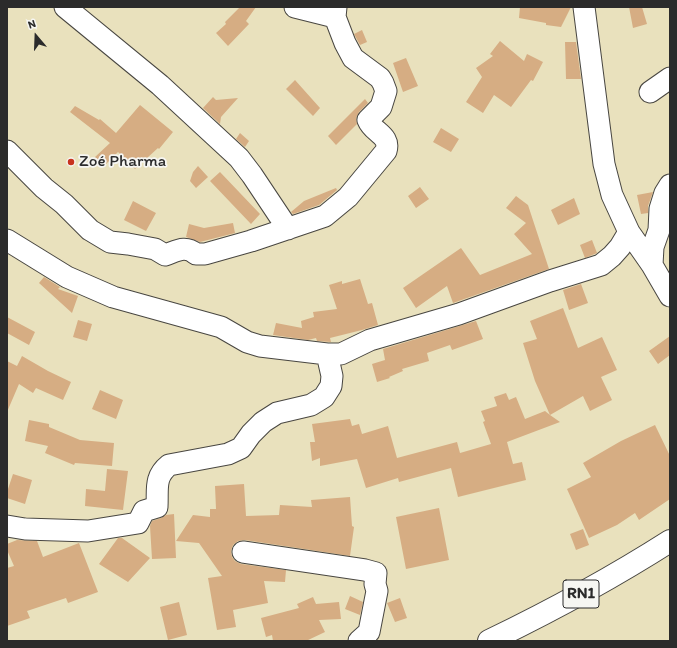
<!DOCTYPE html>
<meta charset="utf-8">
<style>
body{margin:0}
#map{position:relative;width:677px;height:648px;overflow:hidden;background:#e9e1bd;font-family:Itim,sans-serif}
canvas{display:block}
.frame{position:absolute;inset:0;border:8px solid #2b2b2b;pointer-events:none}
.north{position:absolute;left:16px;top:16px;width:40px;height:40px;-webkit-text-stroke:3px #f6f6f2;paint-order:stroke;rotate:341deg;font-size:11px;font-weight:700;line-height:16px;text-align:center;color:#2b2b2b}
.north::after{content:'';display:block;margin:auto;width:14px;height:18px;background:#2b2b2b;clip-path:polygon(50% 0,100% 100%,50% 72%,0 100%)}
</style>
<div id="map">
<canvas width="677" height="648"></canvas>
<div class="frame"></div>
<div class="north">N</div>
</div>
<script>
const g = document.querySelector('canvas').getContext('2d');
g.lineJoin = 'round';
function fillPath(path, color) { g.fillStyle = color; g.fill(path, 'evenodd'); }
function trace(path, color, width, dash) { g.strokeStyle = color; g.lineWidth = width; g.lineCap = dash ? 'butt' : 'round'; g.setLineDash(dash || []); g.stroke(path); }
function label(font, color, halo, rows, align = 'center') {
  g.font = font + ' Itim,sans-serif'; g.lineWidth = 3.5; g.setLineDash([]); g.textBaseline = 'middle'; g.strokeStyle = halo; g.fillStyle = color; for (const [text, x, y, turn = 0] of rows) {
    g.save(); g.translate(x, y); g.rotate((+turn || 0) * Math.PI / 180); g.textAlign = isNaN(turn) ? turn : align; if (halo) g.strokeText(text, 0, 0); g.fillText(text, 0, 0); g.restore();
  }
}
fillPath(new Path2D(`
 M240 7H256L246 21 249 24 228 46 216 33 226 24 225 22Z
 M520 7H571L561 27 546 25V23L519 18Z
 M629 7H642L647 24 633 28Z
 M362 30 367 42 360 45 354 34Z
 M500 41 524 61 527 54 543 62 533 81 531 80 511 107 494 95 483 113 466 102 482 77 476 68 493 56 490 54Z
 M565 42H576L581 79H566Z
 M406 58 418 86 403 92 393 63Z
 M295 80 320 108 313 116 286 89Z
 M213 97 216 100 238 98 221 117 220 124 203 108Z
 M365 99 368 103 359 112 356 118 357 124 336 145 328 136Z
 M140 105 173 132 159 149 158 148 135 169 118 152 104 166 95 157 110 143 70 112 75 106 99 120 100 119 116 133Z
 M441 128 459 139 451 152 433 142Z
 M240 133 249 141 245 147 236 139Z
 M198 166 208 177 196 188 190 181 193 172Z
 M220 172 260 214 251 224 210 181Z
 M420 187 429 199 416 208 408 196Z
 M336 188 337 190 319 205 293 214 291 212 304 201Z
 M653 192 648 206V213L641 214 637 195Z
 M516 196 528 205 549 269 453 303 447 286 416 308 403 288 461 248 480 275 532 254 514 234 526 223 506 208Z
 M574 198 580 214 558 225 551 210Z
 M133 201 156 213 146 231 124 220Z
 M233 223 235 233 200 242 186 237 189 224 204 228Z
 M592 240 597 253 585 258 580 245Z
 M44 277 60 287 58 289 78 296 72 313 39 283Z
 M360 279 368 304 372 303 378 325 362 330 330 338 331 342 317 341 316 338 308 340 273 335 276 323 302 328 301 321 314 317 313 312 337 309 329 285 342 281V284Z
 M581 284 588 303 569 310 563 290Z
 M563 308 578 348 602 337 617 370 601 377 612 400 590 411 583 396 550 415 560 422 507 442 513 464 522 462 526 480 458 497 451 468 399 482 398 478 366 488 357 459 320 466V458L312 461 310 442H315L312 424 350 419 352 426 359 424 362 434 388 426 397 458 457 442 460 453 491 444 483 422 485 421 481 411 497 406 494 397 506 393 509 400 516 397 525 419 545 411 550 415 535 381 523 343 537 339 530 321Z
 M7 317 35 332 29 345 7 333Z
 M78 320 92 324 87 341 73 337Z
 M476 321 483 339 452 350 450 345 427 353 429 361 402 369 403 371 389 377 390 378 377 382 372 364 385 360 383 349Z
 M670 336V355L658 364 649 351Z
 M22 356 48 371 71 382 63 400 36 388 33 393 19 384 7 412V361L17 366Z
 M100 390 123 400 116 419 92 409Z
 M29 420 49 424V427L80 440 114 443 112 466 75 463 74 465 45 453 48 446 25 441Z
 M655 425 670 456V499L639 520 635 513 617 525 589 538 567 489 591 477 583 463 621 441Z
 M107 469 128 471 123 510 85 506 86 489 105 491Z
 M13 474 32 480 25 504 7 498V492Z
 M244 484 246 516 279 515 280 505 312 507 311 500 350 497 352 526 354 527 350 556 245 540 238 541 233 545 231 551 232 557 235 561 241 564 286 570 285 582 264 581 268 603 233 610 236 627 217 630 208 578 222 576 199 543 176 541 193 515 210 517V509H216L215 486Z
 M439 508 449 560 406 569 396 517Z
 M174 514 176 558 152 559 150 526 152 521 161 518 166 515Z
 M583 529 589 545 576 550 570 534Z
 M118 538H122L150 558 128 582 99 564Z
 M17 540 37 541 43 557 79 543 98 592 68 603 66 598 27 611 30 618 7 626V568L14 566 7 550V544Z
 M350 596 363 602 360 615 345 609Z
 M313 597 316 604 339 602 341 619 319 620 325 632 306 641H273L272 635 266 637 261 618 299 608 297 604Z
 M400 598 407 618 395 622 387 603Z
 M179 602 187 635 168 640 160 607Z`), '#d6ad83');
const minor = new Path2D(`
 M65 7 160 85 239 158 252 175 288 229
 M295 7 335 17
 M584 7 604 164 612 195 629 232 652 265
 M650 92 670 78
 M7 151 44 188 64 204 90 230 110 242 128 244 155 249 165 255C177 251 185 245 196 254H205L251 241 325 216 348 197 386 151C391 135 373 133 368 120L381 107 386 91 383 83 380 78 353 58 345 43 335 17 336 7
 M670 185 665 193 660 209 659 230 653 247 652 265 670 296
 M7 240 67 277 113 297 221 327 247 342 260 346 327 354H341L370 340 459 314 550 281 601 265 612 256 620 247 629 232
 M7 526 25 529 88 531 138 523 144 511 157 507C158 489 154 477 169 465L228 454 241 448 251 434 263 422 277 413 311 405 324 397 331 386 332 376 327 354
 M243 552 365 570 376 573 375 584 377 591 369 632 359 641`);
const highway = new Path2D(`
 M489 641C551 611 612 578 670 541`);
trace(minor, '#484641', 23);
trace(highway, '#484641', 24);
trace(minor, '#fff', 21);
trace(highway, '#fff', 22);
for (const [x, y, r, color] of [
 [71,162,4,"#c8321e"]
]) { const dot = new Path2D(); dot.arc(x, y, r, 0, 2 * Math.PI); g.fillStyle = color; g.fill(dot); trace(dot, '#f6f6f2', 1.5); }
for (const [x, y, w] of [
 [581,594,36]
]) { const box = new Path2D(); box.roundRect(x - w / 2, y - 14, w, 28, 3); g.fillStyle = '#f6f6f2'; g.fill(box); trace(box, '#2b2b2b', 1); }
label('bold 16px', '#2b2b2b', null, [
 ["RN1",581,594]
]);
label('17px', '#2b2b2b', '#f6f6f2', [
 ["Zoé Pharma",79,162]
], 'left');
</script>
